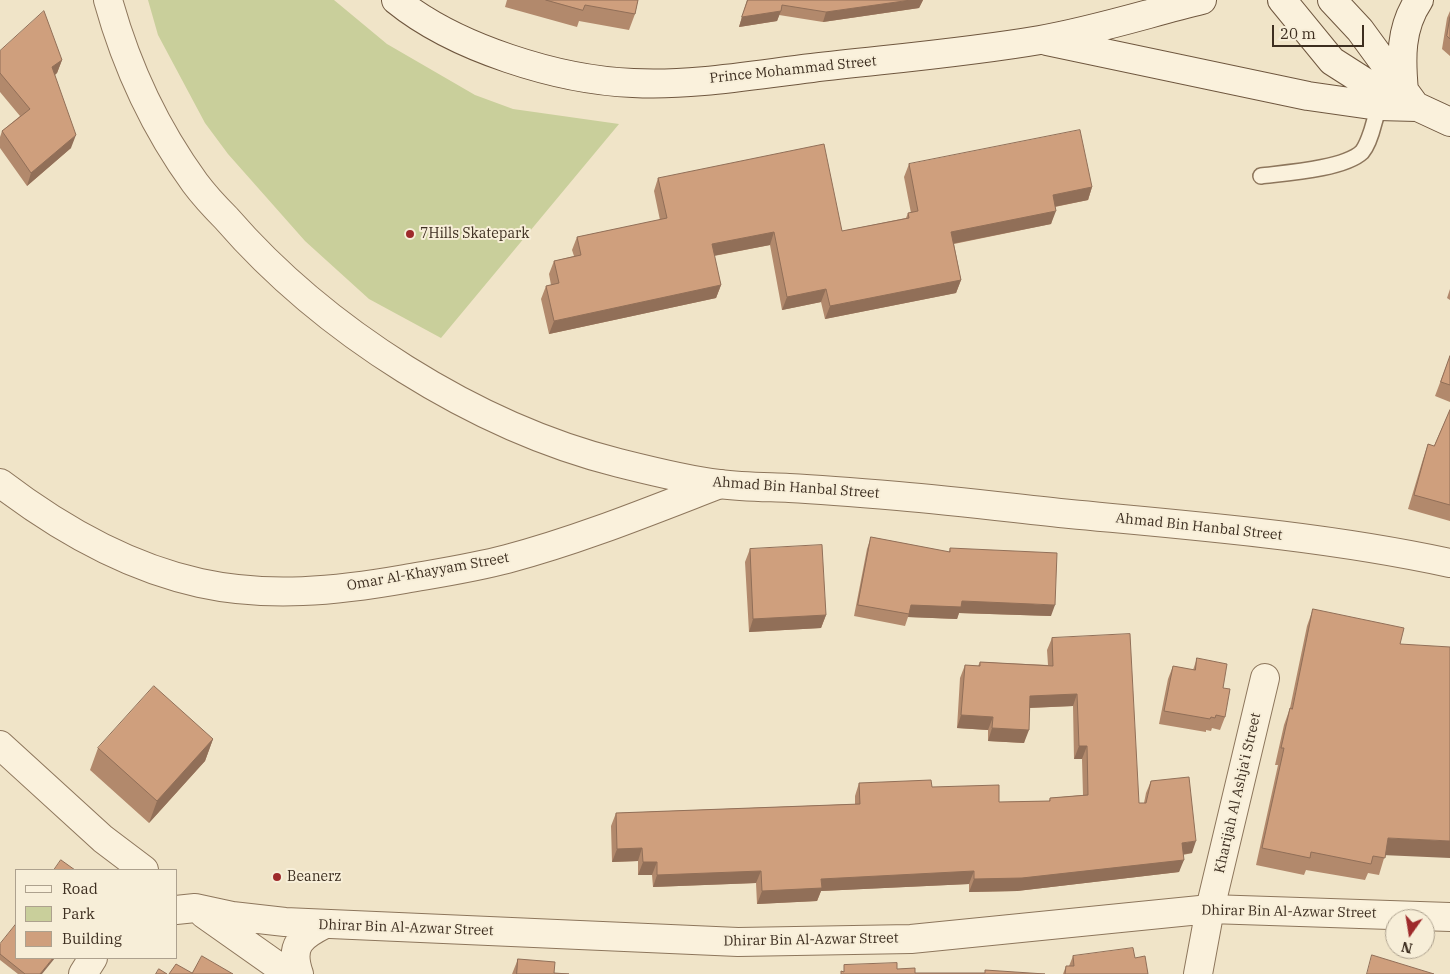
<!DOCTYPE html>
<style>
body{margin:0}
#map{position:relative;width:1450px;height:974px;overflow:hidden;background:#f0e4c8;font-family:"IBM Plex Serif",serif}
canvas{display:block}
.legend{position:absolute;left:15px;top:869px;width:162px;height:90px;box-sizing:border-box;background:#f7eed8;border:1px solid #ada18e;margin:0;padding:6px 9px;list-style:none;font-size:15px;color:#3d2e20}
.legend li{display:flex;align-items:center;gap:10px;height:25px}
.legend b{width:25px;border:1px solid #ada18e}
.north{position:absolute;left:1385px;top:909px;width:50px;height:50px;box-sizing:border-box;background:#f7eed8;border:1px solid #ada18e;border-radius:50%;rotate:193deg;font-size:14px;font-weight:700;line-height:20px;text-align:center;color:#3d2e20}
.north::after{content:'';display:block;margin:auto;width:18px;height:22px;background:#9e2a2b;clip-path:polygon(50% 0,100% 100%,50% 72%,0 100%)}
.scale{position:absolute;left:1272px;top:25px;width:92px;height:22px;box-sizing:border-box;border:2px solid #3d2e20;border-top:0;padding-left:6px;font-size:15px;line-height:18px;white-space:nowrap;color:#3d2e20;-webkit-text-stroke:4px #f7eed8;paint-order:stroke}
</style>
<div id="map">
<canvas width="1450" height="974"></canvas>
<ul class="legend">
<li><b style="height:6px;background:#faf1dc"></b>Road</li>
<li><b style="height:14px;background:#c9cf9b"></b>Park</li>
<li><b style="height:14px;background:#cf9f7d"></b>Building</li>
</ul>
<div class="north">N</div>
<div class="scale">20 m</div>
</div>
<script>
const g = document.querySelector('canvas').getContext('2d');
g.lineJoin = 'round';
function fillPath(path, color) { g.fillStyle = color; g.fill(path, 'evenodd'); }
function trace(path, color, width, dash) { g.strokeStyle = color; g.lineWidth = width; g.lineCap = dash ? 'butt' : 'round'; g.setLineDash(dash || []); g.stroke(path); }
function label(font, color, halo, rows, align = 'center') {
  g.font = font + ' "IBM Plex Serif",serif'; g.lineWidth = 4; g.setLineDash([]); g.textBaseline = 'middle'; g.strokeStyle = halo; g.fillStyle = color; for (const [text, x, y, turn = 0] of rows) {
    g.save(); g.translate(x, y); g.rotate((+turn || 0) * Math.PI / 180); g.textAlign = isNaN(turn) ? turn : align; if (halo) g.strokeText(text, 0, 0); g.fillText(text, 0, 0); g.restore();
  }
}
fillPath(new Path2D(`
 M148 0H334L387 44 475 95 513 109 619 124 441 338 369 299 305 241 228 154 205 123 158 35Z`), '#c9cf9b');
const service = new Path2D(`
 M1261 176C1285 173 1344 169 1362 152 1367 146 1372 131 1374 123 1376 116 1379 108 1376 101`);
const minor = new Path2D(`
 M0 483C59 528 127 567 200 583 268 598 337 591 405 579 439 573 473 568 507 559 579 540 650 511 720 484
 M1210 909 1265 678`);
const tertiary = new Path2D(`
 M108 0C126 65 155 128 195 183 204 195 215 207 226 218 323 330 475 427 619 463 651 471 686 480 719 484 742 487 766 487 789 488 826 490 862 493 898 496 956 501 1013 508 1070 514 1197 526 1325 536 1450 563
 M0 745 103 839 144 870
 M176 910 195 908 232 916 285 922 738 942 911 939 1210 909 1450 917
 M204 914 289 974
 M83 974 93 958
 M299 974C289 945 301 936 325 924
 M1198 974 1210 909`);
const secondary = new Path2D(`
 M396 0C455 48 558 80 633 83 692 86 753 75 812 68 888 59 964 53 1040 40 1093 31 1149 13 1202 0
 M1282 0 1332 61 1368 84 1450 122
 M1332 0 1360 30 1414 104
 M1047 41 1308 96 1378 106 1417 107
 M1404 91C1401 59 1400 28 1419 0`);
trace(service, '#8d765c', 18);
trace(minor, '#8d765c', 30);
trace(tertiary, '#8d765c', 30);
trace(secondary, '#6f573f', 30);
trace(service, '#faf1dc', 15);
trace(minor, '#faf1dc', 28);
trace(tertiary, '#faf1dc', 28);
trace(secondary, '#faf1dc', 28);
fillPath(new Path2D(`
 M507 0H638L635 14 629 30 579 21 577 27 505 7Z
 M747 0H923L919 8 823 22 779 15 777 21 739 27Z
 M1450 11V56L1442 49 1447 18Z
 M0 51 62 60 57 73 55 75 71 148 27 186 0 148V137L2 131 20 116 0 92Z
 M909 164 1092 187 1088 200 1055 207 1051 224 954 244 961 280 956 293 825 319 821 302 782 310 770 245 714 256 721 285 716 298 549 334 541 299 546 286 551 285 549 274 554 261 574 256 572 250 577 237 660 220 654 191 658 178 842 231 906 218 908 213H911L904 177Z
 M1450 289V300L1447 298Z
 M1450 356V402L1435 396Z
 M1450 410V521L1408 509 1423 459 1428 444 1434 446Z
 M871 537 949 552 950 548 1051 616 959 613 957 619 908 617 905 626 854 616 867 549Z
 M750 549 826 615 821 628 749 632 745 562Z
 M1313 609 1400 644 1385 855 1379 875 1368 873 1365 880 1306 870 1304 875 1256 865 1278 765H1275L1284 725 1290 708 1307 626Z
 M1052 638 1139 803H1144L1146 793 1151 781 1192 853 1183 855 1179 872 1017 891 969 892V884L821 891 817 901 757 904 756 883 653 887 652 875H638V861L612 862 611 826 616 813 855 804V796L859 783 932 787 999 802 1049 801 1050 798 1083 795 1082 759H1074L1073 706 1030 708 1024 743 988 741V730L957 728 960 678 965 665 978 666 980 662 1048 665 1047 650Z
 M1197 658 1223 688 1225 717 1220 730 1212 728 1211 731 1206 730V732L1159 724 1168 679 1173 666 1193 670Z
 M213 739 205 761 149 823 90 770 98 748Z
 M0 944 42 974H18L0 960Z
 M1073 956 1135 958 1148 974H1063L1066 966H1069Z
 M518 959 554 973 569 974H512Z`), '#b2896c');
fillPath(new Path2D(`
 M911 0H923L919 8 823 22 826 12Z
 M781 11 777 21 739 27 742 17Z
 M62 60 57 73 48 80 52 67Z
 M76 135 71 148 27 186 31 173Z
 M1092 187 1088 200 1048 208 1053 195Z
 M1056 211 1051 224 946 245 951 232Z
 M774 232 770 245 707 257 712 244Z
 M961 280 956 293 825 319 830 306Z
 M721 285 716 298 549 334 554 321Z
 M826 289 821 302 782 310 787 297Z
 M962 601 1055 605 1051 616 959 613 957 619 908 617 911 605Z
 M826 615 821 628 749 632 753 619Z
 M1077 694 1073 706 1026 708 1030 696Z
 M961 715 993 717 988 730 957 728Z
 M992 728 1029 730 1024 743 988 741Z
 M213 739 205 761 149 823 157 801Z
 M1079 746H1087L1082 759H1074Z
 M1388 838 1450 841V858L1382 855Z
 M1196 841 1192 853 1177 855 1182 843Z
 M642 848 638 861 612 862 617 849Z
 M1184 860 1179 872 1017 891 969 892 974 879Z
 M643 862H657L652 875H638Z
 M761 871 756 883 653 887 657 875Z
 M974 871 969 884 821 891 817 901 757 904 762 891 821 879Z
 M53 958H55L42 974H40Z`), '#916f58');
const building = new Path2D(`
 M546 0H638L635 14 585 5 583 10Z
 M748 0H911L826 12 782 5 781 11 742 17Z
 M44 11 62 60 52 67 76 135 31 173 2 131 30 109 0 73V51Z
 M1450 17V39L1447 36Z
 M1080 130 1092 187 1053 195 1056 211 951 232 961 280 830 306 826 289 787 297 774 232 712 244 721 285 554 321 546 286 559 283 554 261 581 255 577 237 667 218 658 178 824 144 842 231 909 218 908 213 918 211 909 164Z
 M1450 356V385L1441 382Z
 M1450 410V505L1414 495 1428 444 1434 446Z
 M871 537 950 552V548L1057 553 1055 605 962 601 961 607 911 605 909 614 858 605Z
 M822 545 826 615 753 619 750 549Z
 M1313 609 1404 628 1400 644 1450 647V841L1388 838 1385 858 1373 856 1371 864 1311 852 1310 858 1262 848 1284 748H1281L1290 708 1292 709Z
 M1130 634 1139 803H1146L1151 781 1189 777 1196 841 1182 843 1184 860 1022 878 974 879V871L821 879 822 888 762 891 761 871 657 875V862H643L642 848 617 849 616 813 860 804 859 783 931 780 932 787 999 785V802L1050 801V798L1088 795 1087 746H1079L1077 694 1030 696 1029 730 992 728 993 717 961 715 965 665 980 666V662L1053 666 1052 638Z
 M1197 658 1227 664 1223 688 1230 689 1225 717 1216 715 1215 718 1211 717 1210 719 1164 711 1173 666 1195 670Z
 M154 686 213 739 157 801 98 748Z
 M61 860 75 870H54Z
 M16 924V958H53L40 974H25L0 954V944Z
 M1133 948 1135 958 1145 956 1148 974H1065L1066 966H1074L1073 956Z
 M1372 955 1434 974H1367Z
 M202 956 233 974H169L176 964 192 973Z
 M518 959 555 962 554 973 569 974H517Z
 M897 963V969L915 968V973H985V970L1045 974H841V971L844 972V965Z
 M159 969 167 974H156Z`);
fillPath(building, '#cf9f7d');
trace(building, '#916f58', 1);
for (const [x, y, r, color] of [
 [410,234,5,"#9e2a2b"],
 [277,877,5,"#9e2a2b"]
]) { const dot = new Path2D(); dot.arc(x, y, r, 0, 2 * Math.PI); g.fillStyle = color; g.fill(dot); trace(dot, '#f7eed8', 2); }
label('14px', '#3d2e20', '#f7eed8', [
 ["Prince Mohammad Street",793,70,-6],
 ["Ahmad Bin Hanbal Street",796,488,4],
 ["Ahmad Bin Hanbal Street",1199,527,6],
 ["Omar Al-Khayyam Street",428,572,-10],
 ["Kharijah Al Ashja'i Street",1238,793,-77],
 ["Dhirar Bin Al-Azwar Street",1289,912,1],
 ["Dhirar Bin Al-Azwar Street",406,928,2],
 ["Dhirar Bin Al-Azwar Street",811,940,-1]
]);
label('14px', '#3d2e20', '#f7eed8', [
 ["7Hills Skatepark",420,234],
 ["Beanerz",287,877]
], 'left');
</script>
